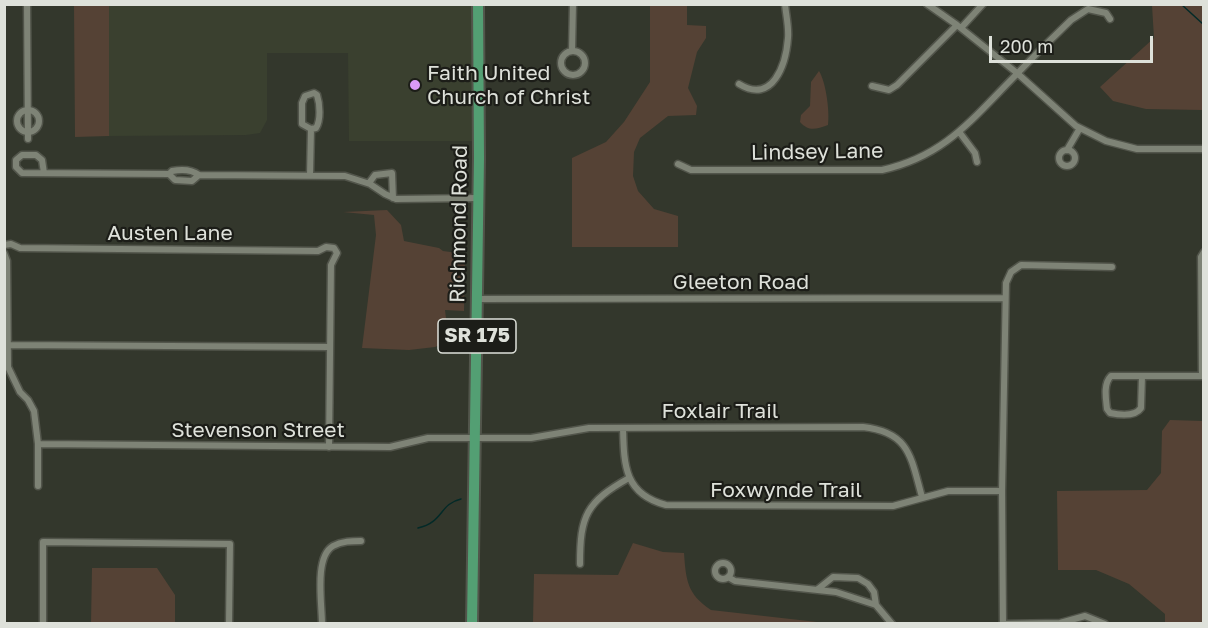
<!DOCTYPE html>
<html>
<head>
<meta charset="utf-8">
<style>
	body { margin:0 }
	#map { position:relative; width:1208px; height:628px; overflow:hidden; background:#33372c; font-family:"Golos Text",sans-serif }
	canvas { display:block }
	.frame { position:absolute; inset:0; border:6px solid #dee1da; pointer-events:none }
	.scale { position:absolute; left:989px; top:36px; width:164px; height:27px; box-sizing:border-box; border:3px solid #dee1da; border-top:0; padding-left:8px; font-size:18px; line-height:21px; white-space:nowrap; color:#dee1da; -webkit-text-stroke:4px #1c1d18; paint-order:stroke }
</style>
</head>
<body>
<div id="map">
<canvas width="1208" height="628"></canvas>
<div class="frame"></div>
<div class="scale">200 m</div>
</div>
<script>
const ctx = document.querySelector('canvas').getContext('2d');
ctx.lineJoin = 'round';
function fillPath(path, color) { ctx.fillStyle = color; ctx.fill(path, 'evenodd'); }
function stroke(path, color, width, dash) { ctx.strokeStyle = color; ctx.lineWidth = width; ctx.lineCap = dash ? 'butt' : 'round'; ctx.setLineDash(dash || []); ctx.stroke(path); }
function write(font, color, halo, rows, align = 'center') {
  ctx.font = font + ' "Golos Text",sans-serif'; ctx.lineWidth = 4.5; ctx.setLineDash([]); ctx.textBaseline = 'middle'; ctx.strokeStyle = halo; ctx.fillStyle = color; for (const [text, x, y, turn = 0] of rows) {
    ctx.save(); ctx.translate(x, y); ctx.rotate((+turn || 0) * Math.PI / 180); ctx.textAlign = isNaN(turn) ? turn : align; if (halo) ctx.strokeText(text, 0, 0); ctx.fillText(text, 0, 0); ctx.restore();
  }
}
fillPath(new Path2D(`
	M109 5H478L479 141H349L348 53H267V120L260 133 246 135 109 136Z`), '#3a402f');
fillPath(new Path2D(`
	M74 5H109V136L75 137Z
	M650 5H687V25L706 26V38L697 52 688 88 697 106 696 115 668 116 640 138 634 152 633 176 638 191 654 209 678 216V247H572V158L606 142 624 122 650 82Z
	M1152 5H1203V110L1146 109 1113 101 1100 87 1154 38Z
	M819 71C826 82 830 112 828 125 816 129 809 132 800 122L801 115 810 106 811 82Z
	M387 210 401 225 404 241 439 248 443 251 465 254 464 311 445 310 447 327 458 337 435 347 409 350 362 348 376 235 374 215 343 212Z
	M1170 420 1203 421V623H1165V614L1129 584 1096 570H1058L1057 491 1147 490 1161 473 1162 431Z
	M633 543 663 552 684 553C686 580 687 594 711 610L826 623H533L534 574 618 575Z
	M92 568H157L175 595V623H91Z`), '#554235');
stroke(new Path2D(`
	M1181 4 1204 25
	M418 528C444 522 439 504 461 499`), '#032a28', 1.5);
const street = new Path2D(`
	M27 4 28 139
	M927 4 957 25 1017 73 1076 126 1106 141 1137 149H1204
	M961 28 983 4
	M561 63a12 12 0 1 1 24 0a12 12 0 1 1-24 0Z
	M572 51 573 4
	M739 84C773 105 786 64 788 38 789 27 786 15 785 4
	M872 86 889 90 897 85 957 25
	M17 121a11 11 0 1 1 22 0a11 11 0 1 1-22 0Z
	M960 133 975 153 977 162
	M1059 158a8 8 0 1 1 16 0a8 8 0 1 1-16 0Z
	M1067 150 1080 128
	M678 164 691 170H882C941 157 968 124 1009 82 1029 61 1050 40 1071 20L1088 9 1106 13 1110 19
	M44 173 42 160 36 155H22L16 160V167L22 173 169 174
	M199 175 192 181 175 180 169 174 172 171C182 169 191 169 199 175L345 176 370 184 385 194 396 199 478 198
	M310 175 311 129 316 128C321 120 320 104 317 95L314 93 305 96 302 103V124L311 129
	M369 183 375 175 392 173 393 198
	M4 245 11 244 20 248 318 251 326 247 334 248 337 253 331 265 329 447
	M4 253 7 261 8 367 20 392 28 400 34 411 38 444V486
	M477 299 1004 298
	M8 345 330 347
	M1142 376 1141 408C1135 417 1120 415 1110 413L1107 409C1106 399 1103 384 1111 376H1204
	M1202 376 1201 257 1204 252
	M623 428C624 465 624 494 666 505L893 506 948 491H1002
	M38 444 390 447 428 438H531L589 428 863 427C910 432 911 458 922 497
	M715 571a8 8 0 1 1 16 0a8 8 0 1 1-16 0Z
	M580 564C580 516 586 502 629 478
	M728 577 735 581 836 592 876 605 874 592 868 584 858 578 833 577 818 589
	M876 605 892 624
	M43 624V542L230 544 229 624
	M322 624C322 604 314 557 333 546 342 541 352 541 361 541
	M1002 624 1060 623 1085 616 1105 624
	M1003 624 1002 491 1006 283 1011 272 1021 265 1112 267`);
const primary = new Path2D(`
	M472 624 479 158 478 4`);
stroke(street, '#52554b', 9);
stroke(primary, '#52554b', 14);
stroke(street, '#7e8376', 6);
stroke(primary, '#539f73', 10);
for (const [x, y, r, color] of [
	[415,85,6,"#da9af6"]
]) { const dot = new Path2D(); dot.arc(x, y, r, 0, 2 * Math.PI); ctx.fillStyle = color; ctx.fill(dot); stroke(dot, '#1c1d18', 2); }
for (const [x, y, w] of [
	[477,336,78]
]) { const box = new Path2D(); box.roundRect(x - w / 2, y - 17, w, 34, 4.5); ctx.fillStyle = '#1c1d18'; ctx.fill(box); stroke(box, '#dee1da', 1.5); }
write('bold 20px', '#dee1da', null, [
	["SR 175",477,336]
]);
write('21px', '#dee1da', '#1c1d18', [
	["Faith United",427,73],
	["Church of Christ",427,97]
], 'left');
write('21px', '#dee1da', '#1c1d18', [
	["Lindsey Lane",817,152,-1],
	["Richmond Road",459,224,-89],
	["Austen Lane",170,233],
	["Gleeton Road",741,282],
	["Foxlair Trail",720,411],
	["Stevenson Street",258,430],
	["Foxwynde Trail",786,490]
]);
</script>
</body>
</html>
